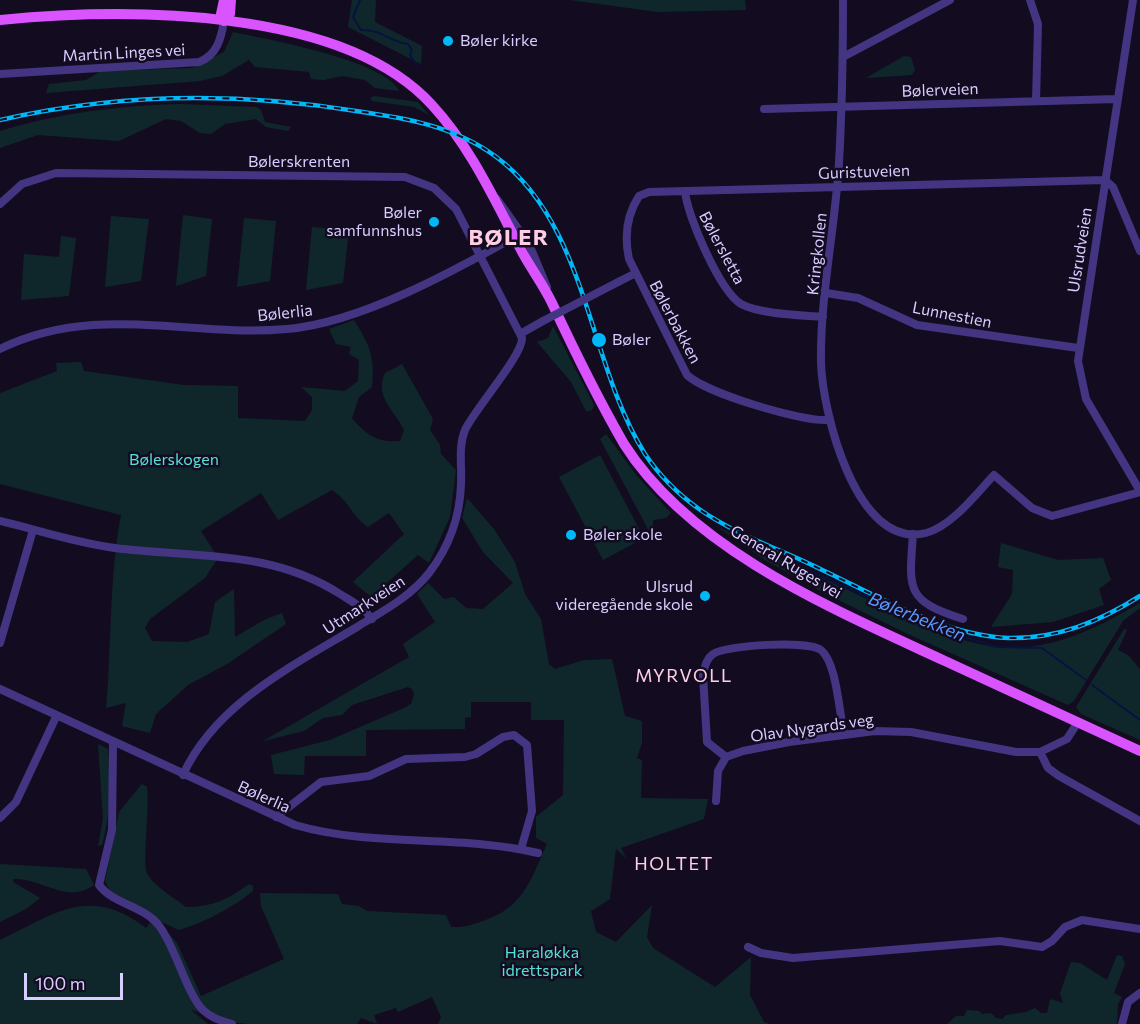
<!DOCTYPE html>
<html>
<head>
<meta charset="utf-8">
<style>
	body { margin:0 }
	#map { position:relative; width:1140px; height:1024px; overflow:hidden; background:#130c21; font-family:Commissioner,sans-serif }
	canvas { display:block }
	.scale { position:absolute; left:24px; top:973px; width:99px; height:27px; box-sizing:border-box; border:3px solid #d9ccff; border-top:0; padding-left:8px; font-size:18px; line-height:21px; white-space:nowrap; color:#d9ccff; -webkit-text-stroke:4px #130c21; paint-order:stroke }
</style>
</head>
<body>
<div id="map">
<canvas width="1140" height="1024"></canvas>
<div class="scale">100 m</div>
</div>
<script>
const ctx = document.querySelector('canvas').getContext('2d');
ctx.lineJoin = 'round';
function fillPath(path, color) { ctx.fillStyle = color; ctx.fill(path, 'evenodd'); }
function stroke(path, color, width, dash) { ctx.strokeStyle = color; ctx.lineWidth = width; ctx.lineCap = dash ? 'butt' : 'round'; ctx.setLineDash(dash || []); ctx.stroke(path); }
function write(font, color, halo, rows, align = 'center') {
  ctx.font = font + ' Commissioner,sans-serif'; ctx.lineWidth = 5; ctx.setLineDash([]); ctx.textBaseline = 'middle'; ctx.strokeStyle = halo; ctx.fillStyle = color; for (const [text, x, y, turn = 0] of rows) {
    ctx.save(); ctx.translate(x, y); ctx.rotate((+turn || 0) * Math.PI / 180); ctx.textAlign = isNaN(turn) ? turn : align; if (halo) ctx.strokeText(text, 0, 0); ctx.fillText(text, 0, 0); ctx.restore();
  }
}
fillPath(new Path2D(`
	M352 0H376L375 22 422 46 421 64 348 27Z
	M570 0H745L746 10 658 12Z
	M233 32C265 39 385 60 399 91L375 88 365 80 342 76 324 80 311 79 309 72 255 67 249 60 222 76 200 81 46 93 49 84 86 80 101 71 192 68 224 52Z
	M904 56 911 57 915 70 912 75 866 78Z
	M374 96 418 102 429 115 414 107 372 101 370 98Z
	M179 104 256 107 261 110 265 122 291 127 288 131 266 127 256 119 225 124 211 134 200 133 181 121 166 119 119 141 38 135 0 148V131C59 113 117 106 179 104Z
	M183 215 212 219 206 276 176 286Z
	M111 216 149 219 141 281 105 287Z
	M244 218 276 221 270 281 237 287Z
	M312 227 349 230 343 283 306 290Z
	M61 236 76 238 69 296 21 300 24 254 59 257Z
	M354 320C370 346 375 356 372 387L359 397 352 418C366 435 377 443 400 441L404 430C394 409 374 397 385 373L402 364 433 419 430 430 440 445 441 454 456 470 450 517 429 563 418 555 371 597 353 582 404 534 389 513 368 527C351 515 350 502 332 490L278 520 261 493 201 531 218 558 205 578 150 619 145 628 152 641 187 642 209 634 215 602 234 589 235 637 264 620 282 613 286 624 227 664 188 685 156 714 150 733 122 726 126 703 106 708C112 644 109 578 121 515L0 484V393L57 371 56 363 81 362 84 371 184 385 238 386V418L305 421 312 410V397L301 387 345 391 358 381 359 360 349 354 351 347 336 344 329 329Z
	M553 326 592 401 594 406 591 411H586L571 382 537 342 548 338Z
	M606 434 637 476 671 513 666 518 653 520V528L649 531 600 439Z
	M600 455 644 538 603 560 559 477Z
	M467 498 494 529 515 562 525 594 541 619 549 664 555 669 584 660 612 659 625 716 642 721V743L637 758 642 760 641 798 708 799 704 819 621 848 626 858 616 849 610 899 591 911 596 932 616 942 652 905 647 937 653 948 715 987 751 957 750 995 764 1022 770 1024H438L441 1017 432 997 398 1012 396 1008 374 1015 377 1024 361 1018 357 1024H248L219 1021 190 1009 208 1024H0V940C54 915 88 884 146 928L154 918 112 894 105 881 119 812 142 784 147 787C150 807 142 862 147 873 153 886 175 898 186 907 212 907 229 899 249 884L253 886V891C232 908 205 922 179 930L157 920 177 943 201 996 284 959 261 906 260 893 338 894 342 904 359 906 367 911 446 915 451 927C465 928 475 924 488 919 525 905 531 878 547 844L536 838V817L563 795 564 720H531V702H471V717L465 718V729L366 730V756H305L304 775 274 774 271 755 330 740 404 708 411 704 414 695 412 689 408 687 352 705 342 715 323 718 304 731 263 741 409 657 403 644 435 622 417 594 428 583 444 599 454 597 466 608 483 609 513 583 483 552 462 518Z
	M716 526C764 551 813 574 863 597 906 617 966 649 1013 648 1060 647 1101 626 1140 603V608L1123 621 1074 701 1068 705 908 634 822 592 765 560Z
	M1001 543 1058 560 1103 558 1111 580 1099 589 1104 605 1053 622 991 627 1012 594 1013 570 998 567Z
	M1124 629 1127 630 1118 650 1128 655 1140 669V740L1081 714 1076 707Z
	M98 744 108 749C110 781 111 815 102 845L98 846 103 819Z
	M0 864 86 869 94 885C67 905 41 877 13 879V882L40 898 26 909 0 922Z
	M1117 955 1122 956 1125 964 1114 993 1122 997 1118 1004 1117 1024H947L956 1016H964L967 1010 979 1011 982 1014 991 1013 996 1018 1002 1019 1006 1015 1026 1012 1035 1008 1041 1013H1047L1050 999 1063 1003 1060 993 1071 962 1080 963 1107 980Z`), '#0f272b');
stroke(new Path2D(`
	M360 0 353 17 361 30C381 29 390 42 408 44L412 50 410 55 417 66
	M782 558 938 629 997 647 1042 648 1086 680
	M1092 685 1140 720`), '#07133f', 2);
stroke(new Path2D(`
	M843 0C843 54 842 109 839 163 835 229 820 296 821 362 822 410 856 551 926 533 952 526 976 494 994 475L1032 508 1052 516 1140 492
	M1030 0 1038 24 1036 101
	M1133 0 1078 361 1086 399 1140 491
	M843 57 950 0
	M0 74 199 62C217 55 221 39 224 21
	M764 109 1117 99
	M685 191C687 216 720 291 741 304 759 314 801 315 823 317
	M497 199 529 244 547 287
	M0 204 22 184 56 173 405 177 434 188 456 209 522 338C523 355 474 410 465 430 458 447 462 466 461 484 460 516 449 547 429 573 410 597 383 611 357 627 294 665 215 704 183 775
	M620 281 634 274
	M826 293 858 298 917 325 1078 348
	M520 334 543 321
	M0 349C97 302 188 338 287 329 361 323 457 269 522 233
	M828 420C802 422 706 393 687 375L629 259C624 236 626 216 639 196L649 192 1105 180 1113 187 1140 251
	M0 521C38 530 76 543 115 548 193 558 270 549 340 594 351 601 363 607 372 619
	M913 534C909 589 905 601 963 619
	M0 643 33 530
	M0 689 295 825C375 848 458 834 538 853
	M113 743 112 830 99 885C114 905 144 905 160 927 176 949 187 994 203 1010 211 1018 222 1021 232 1024
	M1040 752 1048 768 1059 776 1140 821
	M726 757 707 742 703 675C705 667 706 659 713 654 726 645 809 640 821 650 837 663 839 713 844 733
	M716 801 718 771 726 757 743 751 789 742 875 731 911 732 1016 752H1040L1067 739 1078 722
	M276 817 321 782 369 776 406 759 465 757 476 754 503 737 514 735 527 745 532 811 521 849
	M0 818 16 802 56 717
	M748 947 761 953 793 958 1000 941 1042 947 1052 941 1065 927 1082 920 1140 929
	M1122 1024 1128 1002 1140 993`), '#443582', 8);
stroke(new Path2D(`
	M224 0 221 14 224 21
	M0 20C125 8 342 6 432 105 470 146 494 199 520 248 529 266 543 284 552 303 574 350 598 399 624 444 691 550 835 610 945 661 1010 691 1075 721 1140 751
	M224 21 230 14 231 0`), '#d953ff', 10);
const rail = new Path2D(`
	M0 120C118 93 238 92 356 111 405 118 454 126 495 156 588 224 587 362 645 454 659 475 678 494 699 509 733 533 774 547 812 565 872 593 941 635 1008 638 1057 639 1099 622 1140 596`);
stroke(rail, '#00b8f7', 4.5);
stroke(rail, '#130c21', 2, [7]);
stroke(new Path2D(`
	M543 321 620 281`), '#443582', 8);
for (const [x, y, r, color] of [
	[448,41,6,"#00b8f7"],
	[434,222,6,"#00b8f7"],
	[599,340,8,"#00b8f7"],
	[571,535,6,"#00b8f7"],
	[705,596,6,"#00b8f7"]
]) { const dot = new Path2D(); dot.arc(x, y, r, 0, 2 * Math.PI); ctx.fillStyle = color; ctx.fill(dot); stroke(dot, '#130c21', 2); }
write('16px', '#d9ccff', '#130c21', [
	["Bøler kirke",460,41],
	["Bøler",422,213,"right"],
	["samfunnshus",422,231,"right"],
	["Bøler",612,340],
	["Bøler skole",583,535],
	["Ulsrud",693,587,"right"],
	["videregående skole",693,605,"right"]
], 'left');
write('16px', '#d9ccff', '#130c21', [
	["Martin Linges vei",124,53,-3],
	["Bølerveien",940,90,-2],
	["Bølerskrenten",299,162],
	["Guristuveien",864,172,-2],
	["Bølersletta",722,248,62],
	["Ulsrudveien",1080,250,-81],
	["Kringkollen",817,254,-84],
	["Bølerlia",285,313,-6],
	["Lunnestien",952,315,11],
	["Bølerbakken",675,322,62],
	["General Ruges vei",786,562,31],
	["Utmarkveien",364,605,-33],
	["Olav Nygards veg",812,728,-8],
	["Bølerlia",264,797,24]
]);
write('16px', '#53e3d6', '#130c21', [
	["Bølerskogen",174,460],
	["Haraløkka",542,953],
	["idrettspark",542,971]
]);
write('italic 18px', '#5a99ff', '#130c21', [
	["Bølerbekken",917,617,22]
]);
ctx.letterSpacing = '1.5px';
write('18px', '#ffcee5', '#130c21', [
	["MYRVOLL",684,676],
	["HOLTET",674,864]
]);
ctx.letterSpacing = '0px';
ctx.letterSpacing = '1.5px';
write('bold 22px', '#ffcee5', '#130c21', [
	["BØLER",509,238]
]);
ctx.letterSpacing = '0px';
</script>
</body>
</html>
